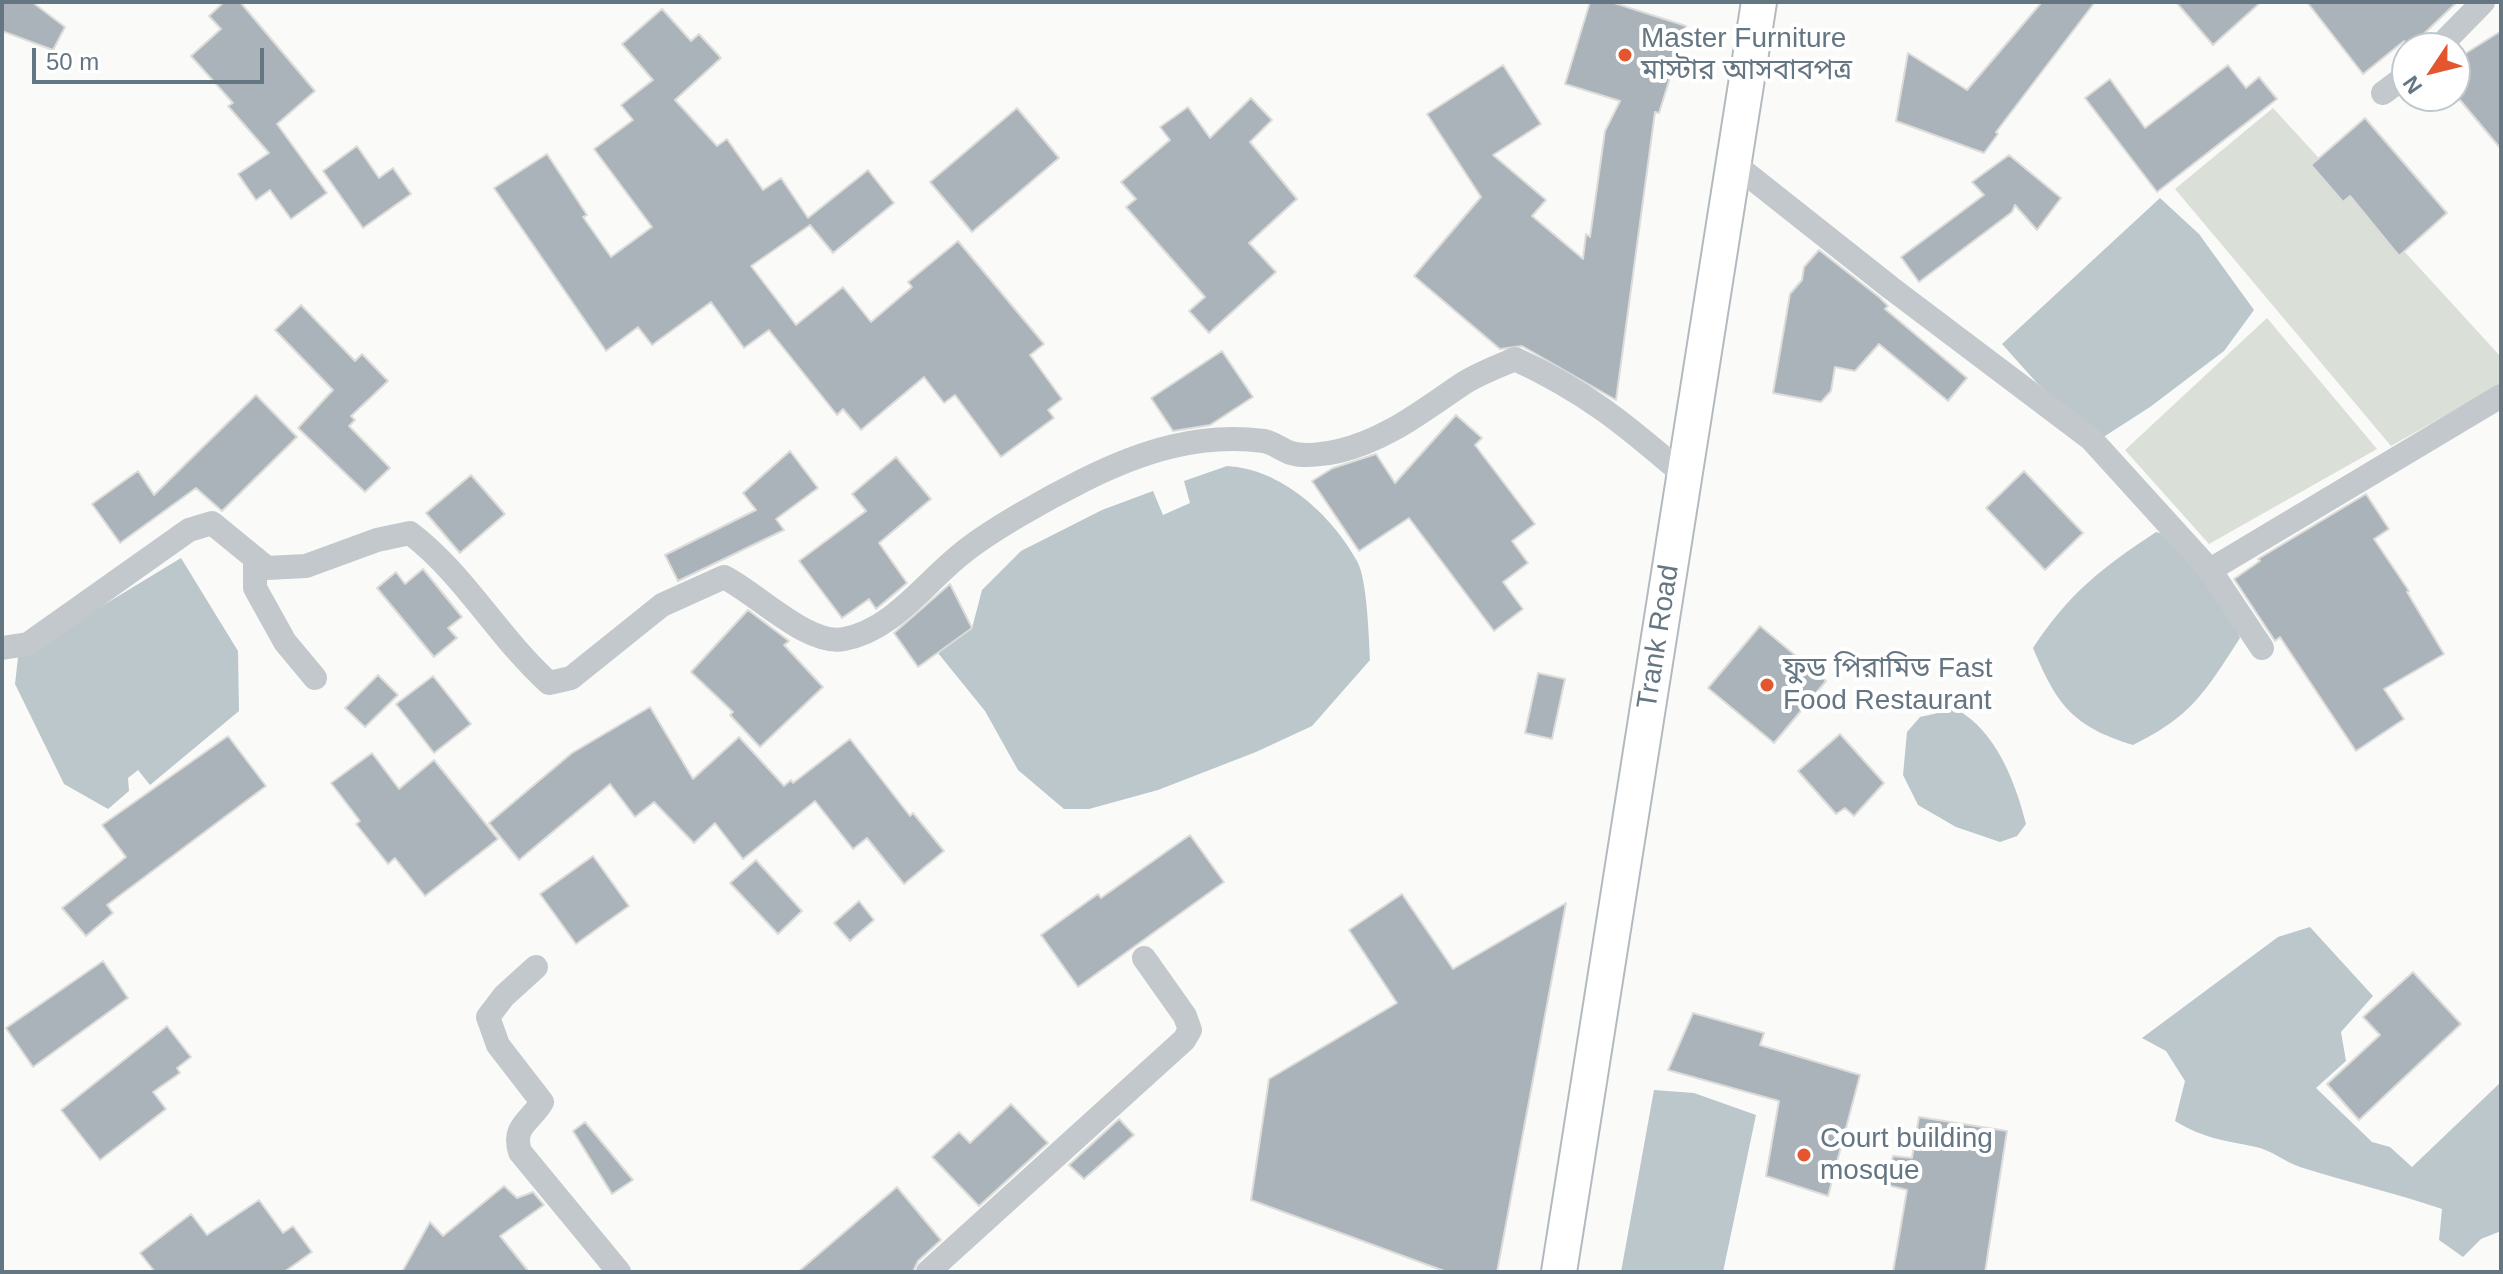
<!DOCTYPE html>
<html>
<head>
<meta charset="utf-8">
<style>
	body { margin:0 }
	#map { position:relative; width:2503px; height:1274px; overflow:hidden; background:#fafaf8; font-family:Helvetica,sans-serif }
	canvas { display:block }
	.frame { position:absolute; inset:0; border:4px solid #657683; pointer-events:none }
	.north { position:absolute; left:2391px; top:32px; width:80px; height:80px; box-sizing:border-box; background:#fff; border:2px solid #c1c8cd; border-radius:50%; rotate:235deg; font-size:22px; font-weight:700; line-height:32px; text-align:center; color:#657683 }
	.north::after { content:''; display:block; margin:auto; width:28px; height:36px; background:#e4572e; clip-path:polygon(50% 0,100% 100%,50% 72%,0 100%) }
	.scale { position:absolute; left:32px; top:48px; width:232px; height:36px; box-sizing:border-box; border:4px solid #657683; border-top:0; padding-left:10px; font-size:24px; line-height:28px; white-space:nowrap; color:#657683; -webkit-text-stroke:6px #fff; paint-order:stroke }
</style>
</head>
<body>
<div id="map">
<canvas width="2503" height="1274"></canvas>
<div class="frame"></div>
<div class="north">N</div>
<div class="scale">50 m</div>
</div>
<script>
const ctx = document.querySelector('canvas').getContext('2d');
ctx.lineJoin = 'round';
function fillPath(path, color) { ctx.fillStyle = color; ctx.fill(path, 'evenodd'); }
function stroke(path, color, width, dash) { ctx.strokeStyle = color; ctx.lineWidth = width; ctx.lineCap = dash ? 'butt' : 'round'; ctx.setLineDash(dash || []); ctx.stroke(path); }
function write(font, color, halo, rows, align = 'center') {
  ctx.font = font + ' Helvetica,"Noto Sans Bengali",sans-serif'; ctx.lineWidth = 8; ctx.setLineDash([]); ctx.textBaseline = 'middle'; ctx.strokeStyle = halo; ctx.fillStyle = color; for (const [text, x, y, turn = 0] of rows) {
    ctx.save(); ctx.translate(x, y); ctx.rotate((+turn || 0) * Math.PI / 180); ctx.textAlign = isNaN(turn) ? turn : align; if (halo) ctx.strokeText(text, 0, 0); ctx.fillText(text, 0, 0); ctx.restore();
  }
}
fillPath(new Path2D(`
	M2273 108 2501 357V384L2391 446 2175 189Z
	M2267 318 2377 449 2209 544 2125 450Z`), '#dadfd7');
fillPath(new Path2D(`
	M2160 198 2199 234 2254 310 2224 351 2150 407 2102 438 2037 383 2002 344Z
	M1227 466C1281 469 1331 514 1357 561 1367 578 1369 638 1370 660L1312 726 1256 752 1158 790 1089 809H1064L1018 770 985 711 938 653 972 628 982 590 1021 551 1102 510 1153 491 1163 515 1190 503 1184 481Z
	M2156 532 2175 537 2229 608 2240 638C2205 692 2192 716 2133 745 2072 726 2057 705 2033 648 2069 593 2102 568 2156 532Z
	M181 558 238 651 239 711 150 785 138 770 128 778 129 791 108 809 64 784 15 684 18 657Z
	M1956 709C1996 731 2015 781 2026 824L2017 836 2000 842 1956 827 1918 805 1903 775 1907 732 1920 717Z
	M2310 927 2373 996 2341 1032 2346 1061 2316 1088 2372 1142 2390 1147 2412 1167 2501 1082V1231L2481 1239 2463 1257 2439 1240 2442 1209C2395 1193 2348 1182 2300 1167 2285 1162 2271 1150 2256 1147 2223 1140 2205 1139 2175 1121L2185 1081 2166 1051 2142 1038 2278 937Z
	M1654 1090 1694 1093 1756 1115 1723 1272H1621Z`), '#bbc7cb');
const building = new Path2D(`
	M2 2H32L65 27 53 50 2 31Z
	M224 2H240L315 91 277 124 327 193 291 219 270 190 256 200 238 174 269 153 228 106 233 103 191 56 221 29 209 16Z
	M1590 2H1611L1686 26 1659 113 1655 112 1616 400 1522 346 1500 349 1414 276 1481 197 1427 114 1503 65 1541 124 1493 155 1546 200 1532 216 1583 259 1586 234 1590 237 1605 131 1620 101 1565 84Z
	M2042 2H2095L1996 132 1998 134 1984 153 1896 121 1908 53 1967 90Z
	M2176 2H2261L2213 45Z
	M2307 2H2457L2410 47 2404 41 2363 74Z
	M662 9 691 41 699 34 721 58 675 100 717 146 727 139 763 190 781 178 808 218 868 170 894 203 833 253 810 225 751 266 796 325 843 287 871 322 912 287 908 282 958 241 1044 344 1030 355 1062 399 1048 410 1054 418 1001 457 955 395 944 403 924 377 861 430 843 409 837 415 769 330 744 348 711 302 652 345 638 327 606 351 494 188 547 154 587 215 583 217 611 257 652 227 594 149 633 120 621 105 653 80 622 44Z
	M2501 31V149L2455 94V60Z
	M2228 65 2246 88 2259 77 2277 99 2157 192 2085 98 2110 79 2145 128Z
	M1251 98 1272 120 1250 142 1297 199 1249 243 1276 272 1209 333 1189 311 1205 297 1126 207 1136 199 1121 182 1170 140 1160 127 1188 107 1210 138Z
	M1017 108 1059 158 972 232 930 182Z
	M2365 118 2447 213 2399 256 2350 196 2343 202 2311 165Z
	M357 146 379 178 393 168 411 194 363 228 323 171Z
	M2009 155 2061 198 2037 230 2015 205 2012 212 1919 282 1901 257 1984 195 1972 182Z
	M1819 250 1879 297 1888 306 1885 309 1967 378 1948 401 1879 344 1855 371 1835 367 1831 391 1821 402 1773 393 1790 294 1802 280 1804 267Z
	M301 305 355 361 362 354 388 381 351 416 355 420 349 426 390 468 365 492 298 428 333 390 275 330Z
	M1222 351 1253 397 1210 425 1173 431 1151 398Z
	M256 395 297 437 222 511 196 488 120 543 92 504 138 471 154 495Z
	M1456 415 1482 438 1475 445 1535 524 1512 541 1528 563 1503 582 1523 609 1494 631 1409 518 1359 551 1312 481 1333 468 1376 454 1395 483Z
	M790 451 818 488 776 519 784 530 678 581 665 555 756 510 743 493Z
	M896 457 931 499 879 543 907 583 876 609 869 599 842 618 799 561 866 511 852 494Z
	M2024 471 2083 533 2045 570 1986 508Z
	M471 475 505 514 460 553 426 513Z
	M2366 494 2389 529 2374 539 2409 591 2407 592 2444 654 2384 689 2404 719 2356 751 2280 637 2275 641 2234 579 2260 561 2258 559Z
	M423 569 462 617 448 628 457 638 434 657 377 588 396 572 405 584Z
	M950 584 972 628 918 667 894 633Z
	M748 610 789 641 784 645 823 687 760 747 730 715 733 712 691 672Z
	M1760 626 1826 681 1774 743 1708 688Z
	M1538 673 1565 679 1552 739 1525 733Z
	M378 675 398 695 365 727 345 708Z
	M433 676 471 724 434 753 396 704Z
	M650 707 693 779 739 737 784 786 791 780 793 783 850 739 910 816 913 813 944 851 904 884 867 838 853 849 815 801 743 859 715 823 694 843 654 802 635 817 610 784 519 860 489 823 572 753Z
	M1840 734 1884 783 1854 816 1845 808 1836 814 1798 771Z
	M228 736 266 786 107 905 113 913 86 936 62 908 126 857 102 825Z
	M372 753 399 789 434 760 498 839 425 896 395 858 388 864 356 824 360 821 331 783Z
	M1190 835 1224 882 1078 987 1041 935 1098 894 1101 898Z
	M593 856 629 906 576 944 540 894Z
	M756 860 802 911 778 934 730 883Z
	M1402 894 1453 969 1566 903 1497 1272H1447L1251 1200 1269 1079 1397 1003 1349 930Z
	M859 901 874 920 850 941 834 923Z
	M103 961 128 998 33 1067 6 1028Z
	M2413 972 2461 1024 2359 1120 2327 1084 2380 1035 2363 1017Z
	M1693 1013 1764 1033 1760 1045 1860 1075 1828 1196 1766 1176 1779 1101 1668 1070Z
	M167 1026 191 1057 177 1068 180 1073 153 1092 166 1109 100 1160 61 1110Z
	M1011 1104 1048 1143 979 1206 932 1157 959 1132 970 1143Z
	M1919 1117 2007 1131 1985 1272H1893L1907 1190 1887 1185 1893 1156 1912 1158Z
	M1119 1119 1134 1135 1084 1179 1069 1165Z
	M585 1122 633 1180 612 1194 573 1131Z
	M504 1186 517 1198 533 1192 544 1205 500 1236 529 1272H402L430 1222 443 1236Z
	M897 1187 941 1240 918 1261 913 1272H798Z
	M259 1200 283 1233 293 1226 312 1252 284 1272H155L140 1253 191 1214 207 1235Z`);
fillPath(building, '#aab3b9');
stroke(building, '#dcdcda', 2);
const secondary = new Path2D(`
	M1559 1272 1759 2`);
stroke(secondary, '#b3babf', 38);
stroke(new Path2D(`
	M2438 48 2483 2
	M2383 93 2407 75
	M1733 163 1891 288 2091 439 2210 570 2262 648
	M255 558V588L285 642 315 678
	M2210 570 2501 396
	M2 648 28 644 189 530 212 523 267 568 306 566 377 540 410 533C464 574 498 637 549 683L571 678 662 605 724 577C759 595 808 646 844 639 892 630 923 585 960 555 990 530 1048 498 1084 480 1142 451 1199 433 1264 441 1274 443 1282 450 1291 453 1303 457 1327 454 1339 451 1386 440 1422 411 1461 385 1477 374 1497 367 1515 359 1585 391 1626 425 1684 475
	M536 967 504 996 488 1017 498 1045 542 1102C530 1122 512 1126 520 1152L619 1272
	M928 1272 1184 1040 1190 1030 1185 1016 1144 958`), '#c3c8cc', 24);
stroke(secondary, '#fff', 34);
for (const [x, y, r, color] of [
	[1625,55,8,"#e4572e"],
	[1767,685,8,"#e4572e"],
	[1804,1155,8,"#e4572e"]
]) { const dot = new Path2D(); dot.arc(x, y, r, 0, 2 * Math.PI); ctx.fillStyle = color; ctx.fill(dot); stroke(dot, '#fff', 3); }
write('28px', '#657683', '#fff', [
	["Master Furniture",1641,39],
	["মাস্টার আসবাবপত্র",1641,71],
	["ফুড পিরামিড Fast",1783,669],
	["Food Restaurant",1783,701],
	["Court building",1820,1139],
	["mosque",1820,1171]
], 'left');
write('28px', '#657683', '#fff', [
	["Trank Road",1659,637,-81]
]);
</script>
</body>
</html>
